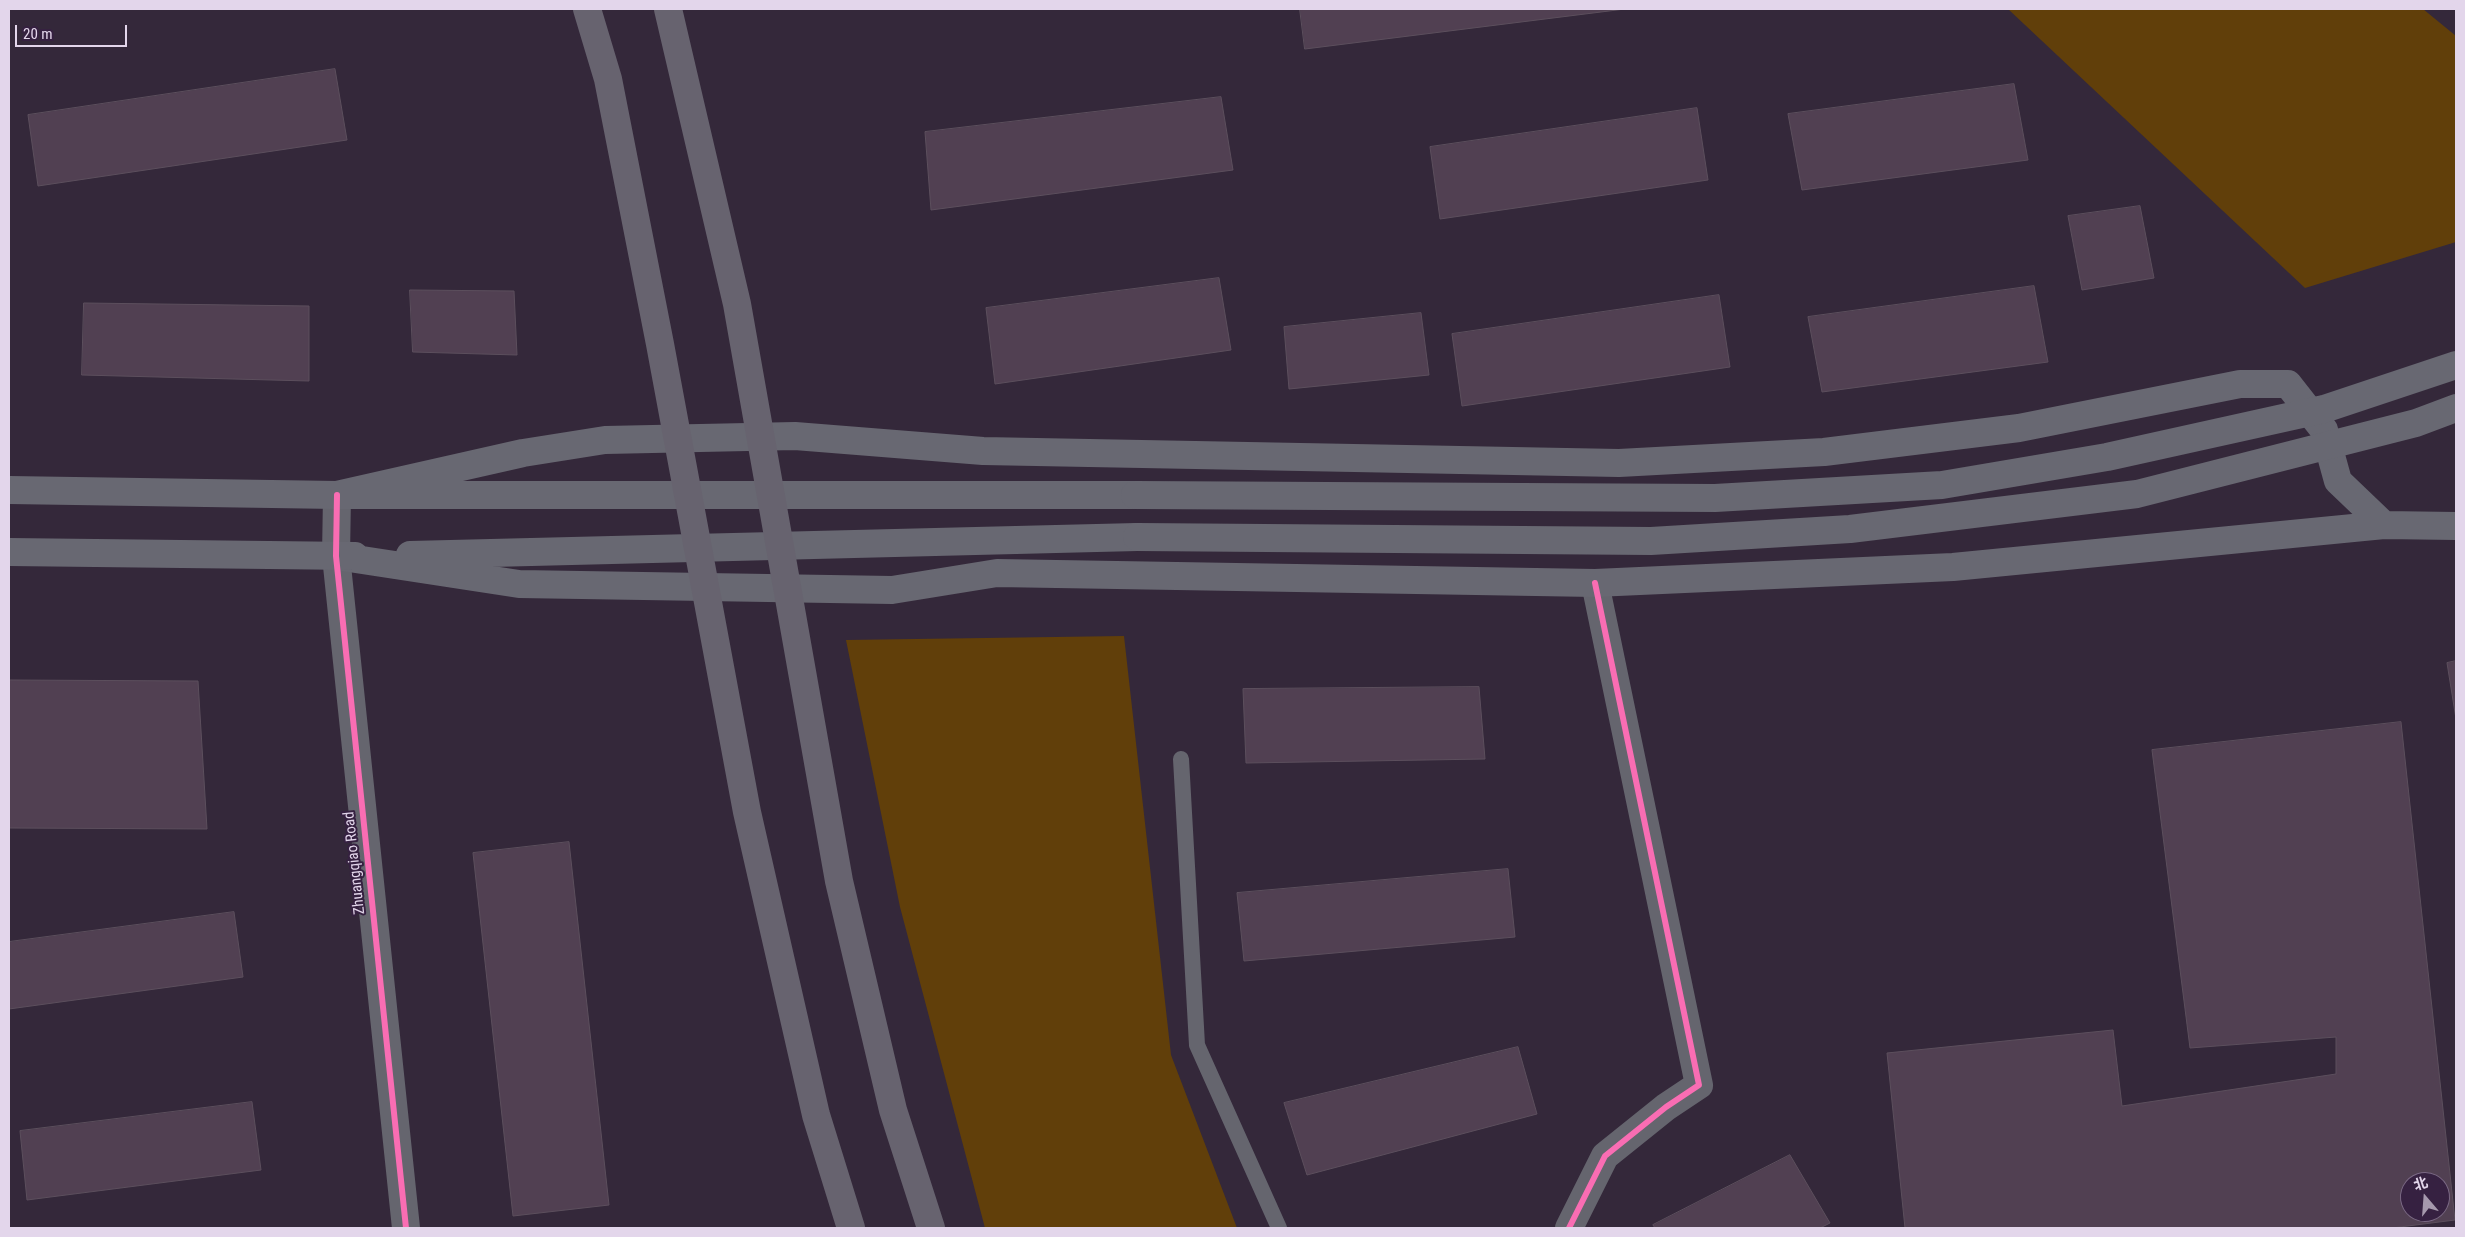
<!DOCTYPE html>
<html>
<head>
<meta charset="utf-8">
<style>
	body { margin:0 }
	#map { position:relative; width:2465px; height:1237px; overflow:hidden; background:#34283a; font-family:"Roboto Condensed","Noto Sans SC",sans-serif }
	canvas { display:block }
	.frame { position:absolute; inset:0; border:10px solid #e3d6eb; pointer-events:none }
	.north { position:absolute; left:2400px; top:1172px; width:50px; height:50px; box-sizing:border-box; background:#362141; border:1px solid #7b6985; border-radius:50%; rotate:342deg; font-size:14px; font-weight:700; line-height:20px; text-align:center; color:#e3d6eb }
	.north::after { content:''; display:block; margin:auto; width:18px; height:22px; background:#a699ad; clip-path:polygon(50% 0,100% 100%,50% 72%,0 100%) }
	.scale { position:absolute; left:15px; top:25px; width:112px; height:22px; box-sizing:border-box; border:2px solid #e3d6eb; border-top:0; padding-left:6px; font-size:15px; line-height:18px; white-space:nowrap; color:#e3d6eb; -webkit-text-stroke:4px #362141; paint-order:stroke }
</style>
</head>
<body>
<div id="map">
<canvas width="2465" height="1237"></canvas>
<div class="frame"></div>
<div class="north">北</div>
<div class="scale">20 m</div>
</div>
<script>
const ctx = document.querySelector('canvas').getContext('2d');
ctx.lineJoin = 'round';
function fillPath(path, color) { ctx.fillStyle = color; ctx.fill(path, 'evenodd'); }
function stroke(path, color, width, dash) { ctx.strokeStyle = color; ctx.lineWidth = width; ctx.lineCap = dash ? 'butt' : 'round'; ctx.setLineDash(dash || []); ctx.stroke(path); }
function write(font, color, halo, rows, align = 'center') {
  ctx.font = font + ' "Roboto Condensed",sans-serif'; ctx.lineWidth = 4; ctx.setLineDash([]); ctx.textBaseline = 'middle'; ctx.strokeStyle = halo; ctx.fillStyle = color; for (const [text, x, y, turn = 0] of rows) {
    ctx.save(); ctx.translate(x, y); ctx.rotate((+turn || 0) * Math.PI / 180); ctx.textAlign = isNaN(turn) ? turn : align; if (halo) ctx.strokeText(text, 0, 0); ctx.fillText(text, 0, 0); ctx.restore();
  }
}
fillPath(new Path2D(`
	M2008 9H2423L2456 36V242L2305 288Z
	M1124 636 1171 1055 1237 1228H985L900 907 846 640Z`), '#613f0a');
const building = new Path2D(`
	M1300 9H1625L1305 49Z
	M335 69 347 140 38 186 28 115Z
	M2014 84 2028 160 1802 190 1788 114Z
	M1221 97 1233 170 931 210 925 132Z
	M1697 108 1708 180 1440 219 1430 147Z
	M2140 206 2154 278 2082 290 2068 216Z
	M1219 278 1231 350 995 384 986 308Z
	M2034 286 2048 362 1822 392 1808 317Z
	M410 290 514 291 517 355 413 352Z
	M1719 295 1730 367 1462 406 1452 334Z
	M84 303 309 306V381L82 375Z
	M1421 313 1429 375 1289 389 1284 327Z
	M2456 661V719L2447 663Z
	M9 680 198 681 207 829 9 828Z
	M1479 687 1485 759 1246 763 1243 689Z
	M2401 722 2455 1220 2392 1228H1905L1887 1053 2113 1030 2122 1106 2336 1074V1037L2190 1048 2152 750ZM2410 1182H2440V1212H2410Z
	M569 842 609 1205 513 1216 473 853Z
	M1508 869 1515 937 1244 961 1237 893Z
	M234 912 243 977 9 1009V942Z
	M1518 1047 1537 1114 1307 1175 1284 1103Z
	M252 1102 261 1170 27 1200 20 1131Z
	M1790 1155 1830 1223 1820 1228H1655L1653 1225Z`);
fillPath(building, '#514052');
stroke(building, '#5c4f5d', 1);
stroke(new Path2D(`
	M1181 759 1197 1045 1279 1228`), '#65656e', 16);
stroke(new Path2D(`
	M1569 1228 1605 1156 1666 1107 1699 1085 1595 583`), '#65656e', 28);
stroke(new Path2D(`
	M337 495 336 556 406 1228`), '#65656e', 28);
stroke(new Path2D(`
	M9 490 337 495H1135
	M337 495 523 453 605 440 795 436 983 451 1619 463 1824 452 2019 428 2240 384H2288L2324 430 2338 481 2384 525
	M9 552 355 556
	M410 555 1137 537
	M336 556 519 584 892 590 997 573 1595 583 1953 567 2384 525 2456 526`), '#686872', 28);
stroke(new Path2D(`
	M1135 495 1715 498 1942 485 2107 457 2324 409 2456 365
	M1137 537 1651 541 1850 529 2137 494 2416 423 2456 408`), '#686872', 28);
stroke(new Path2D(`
	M587 9 608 79 660 344 747 812 816 1115 851 1228
	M668 9 737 304 839 881 893 1110 931 1228`), '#67636f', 28);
stroke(new Path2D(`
	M337 495 336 556 406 1228
	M1569 1228 1605 1156 1666 1107 1699 1085 1595 583`), '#f96db3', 6);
write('15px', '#e3d6eb', '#362141', [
	["Zhuangqiao Road",355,863,-96]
]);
</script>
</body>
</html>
